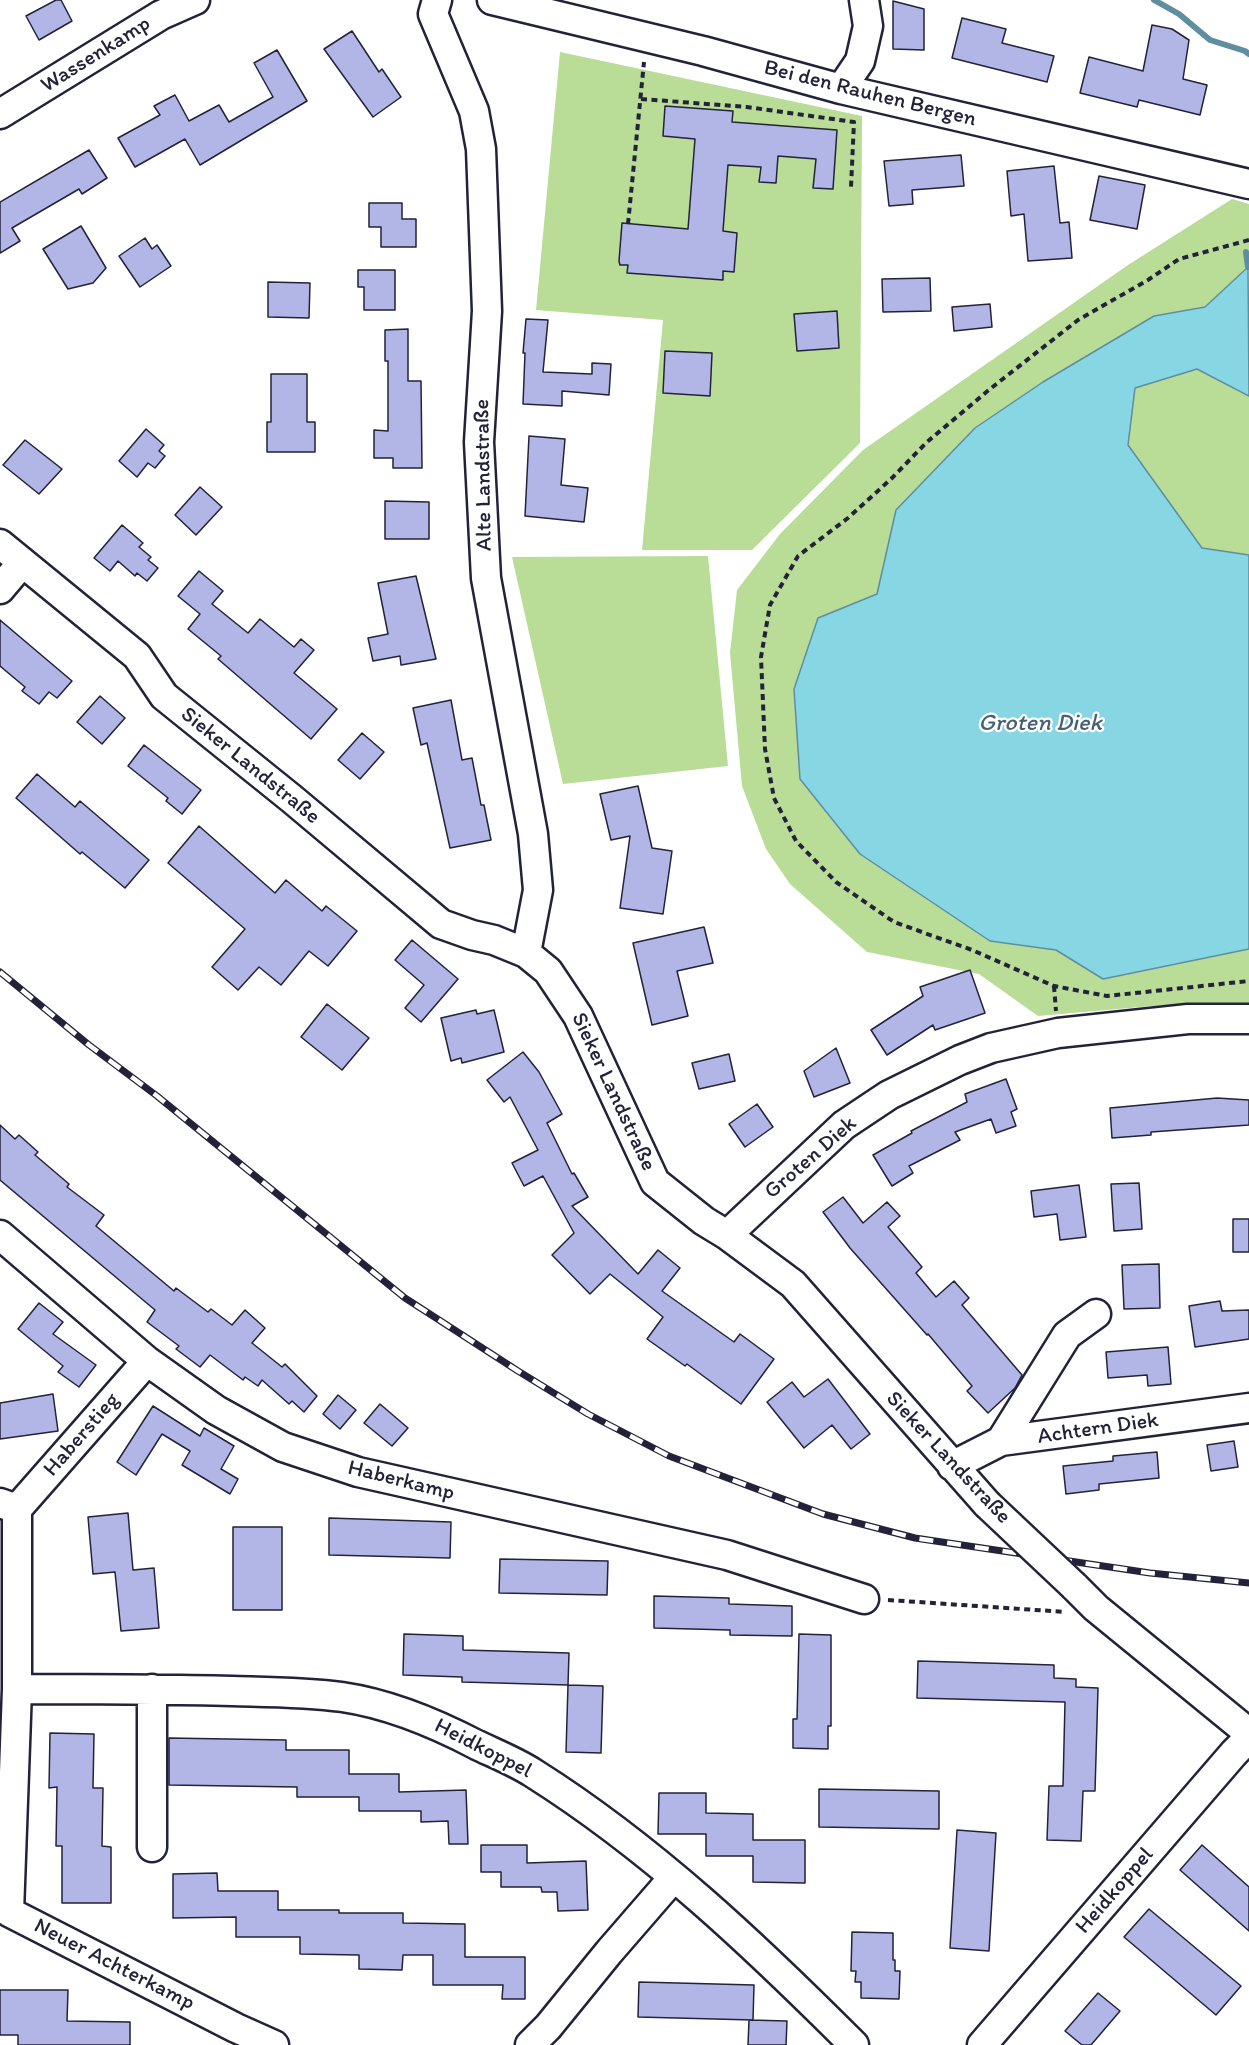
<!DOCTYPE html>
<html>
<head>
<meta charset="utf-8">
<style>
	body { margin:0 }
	canvas { display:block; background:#fff }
</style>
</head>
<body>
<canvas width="1249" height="2045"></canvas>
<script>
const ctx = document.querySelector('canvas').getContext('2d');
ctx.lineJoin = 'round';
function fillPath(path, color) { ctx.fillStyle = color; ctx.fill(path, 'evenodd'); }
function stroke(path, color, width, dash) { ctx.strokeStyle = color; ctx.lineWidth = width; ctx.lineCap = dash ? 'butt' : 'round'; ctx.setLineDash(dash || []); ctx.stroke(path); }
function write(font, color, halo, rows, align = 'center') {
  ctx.font = font + ' Itim,sans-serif'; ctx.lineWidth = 4.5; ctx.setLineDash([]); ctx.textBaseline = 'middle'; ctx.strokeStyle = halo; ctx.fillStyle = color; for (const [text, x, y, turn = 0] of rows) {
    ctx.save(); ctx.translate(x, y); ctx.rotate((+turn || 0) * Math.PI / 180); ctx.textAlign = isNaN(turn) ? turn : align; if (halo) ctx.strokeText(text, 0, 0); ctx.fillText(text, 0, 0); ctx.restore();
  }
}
fillPath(new Path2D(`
	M560 52 862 116 860 443 752 550H642L663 320 536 310Z
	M1232 199 1249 204V268L1247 267 1205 307 1154 316 975 428 896 510 877 594 818 618 990 941 1056 950 1103 979 1249 949V1003L1152 1006 1038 1016 979 974 867 952 790 884 766 849 742 786 730 653 737 590 780 534 863 450 1128 265Z
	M1197 369 1249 396V555L1202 548 1128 445 1134 388Z
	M708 556 728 766 563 784 512 557Z`), '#b9dc97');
const water = new Path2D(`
	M1248 267 1249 396 1197 369 1135 388 1128 445 1202 548 1249 555V949L1103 979 1056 950 990 941 860 854 800 779 794 689 818 618 877 594 896 510 975 428 1043 382 1154 316 1205 307Z`);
fillPath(water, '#87d6e3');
stroke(water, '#5f8ea0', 1.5);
stroke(new Path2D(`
	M1154 0 1179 14 1210 40 1245 51 1249 54
	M1246 252 1248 267`), '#5f8ea0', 6);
const building = new Path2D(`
	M56 0H61L72 21 39 40 26 16Z
	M893 1 924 9V50L893 49Z
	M962 18 1006 29 1002 43 1054 56 1047 82 952 58Z
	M1152 25 1172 29 1189 40 1183 79 1207 85 1200 115 1139 100 1137 107 1080 93 1089 57 1143 71Z
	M352 31 379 72 382 69 401 97 373 117 324 49Z
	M277 50 307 101 200 165 185 139 135 167 118 138 160 115 154 106 175 95 189 121 219 105 229 122 273 97 254 63Z
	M665 106 733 111 732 122 837 130 833 189 813 188 816 159 778 156 776 183 759 182 761 167 728 165 723 231 737 233 734 272 723 271V280L627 273 628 265H620L619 261 622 223 688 229 695 139 663 136Z
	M89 150 107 178 82 194 79 189 12 228 20 241 0 253V202Z
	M961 155 964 186 912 190 913 204 889 206 884 161Z
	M1054 166 1060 223 1069 222 1072 258 1028 261 1024 214 1011 216 1007 171Z
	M1099 176 1145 185 1137 229 1090 220Z
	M369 203H402V219H416V247H381V227H369Z
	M81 226 106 268 93 283 68 289 43 249Z
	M145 238 152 249 157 245 171 266 140 287 119 256Z
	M358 270H395V310H364V287H358Z
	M930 278 931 311 883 312 882 279Z
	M268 282 310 283 309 318 268 317Z
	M990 304 992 327 954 331 952 307Z
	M837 311 839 348 797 351 794 314Z
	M526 319 548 320 543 372 592 374V363L611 364 609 395 562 391V406L523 404 525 353H523Z
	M408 329V381H421L422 468H393V458H374V430L388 431V361H385V330Z
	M665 351 712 353 710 396 663 393Z
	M271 374H307V422H315V452H267V422H271Z
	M146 429 164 445 159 451 165 456 155 468 148 463 137 477 119 461Z
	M529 436 565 439 561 485 588 488 584 522 525 516Z
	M25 440 62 469 39 494 3 465Z
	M200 487 222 507 196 535 175 515Z
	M385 501 429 502V539H385Z
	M122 525 143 543 139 547 151 557 148 560 158 568 147 581 137 573 135 576 118 561 110 571 94 558Z
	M199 571 223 591 212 604 248 633 260 619 294 647 301 639 314 650 294 673 337 709 311 739 218 659 221 656 188 629 200 614 178 596Z
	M416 576 436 659 401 665 400 656 373 661 368 638 388 634 378 583Z
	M0 620 72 681 57 698 49 692 39 704 22 691 25 687 0 666Z
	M100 696 125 718 102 744 77 722Z
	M451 700 462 760 472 758 481 805H484L491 840 450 848 427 743 421 745 413 708Z
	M362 733 384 752 360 779 338 760Z
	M144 745 201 790 182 814 166 801 168 798 128 766Z
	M37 774 75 807 80 801 149 860 125 888 82 852 80 854 16 798Z
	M638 786 652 848 672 851 663 914 620 908 630 836 611 840 600 794Z
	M199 826 275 893 286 880 322 911 326 906 357 931 328 966 309 951 281 985 259 967 238 990 212 967 245 929 168 863Z
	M704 927 713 963 677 971 688 1016 652 1025 633 943Z
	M412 940 458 979 421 1022 405 1008 424 985 395 960Z
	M970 970 985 1013 935 1030 933 1025 887 1055 871 1030 923 996 920 987Z
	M327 1004 369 1038 342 1070 301 1037Z
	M476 1010 477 1014 494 1010 504 1052 462 1063 461 1058 451 1061 441 1018Z
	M836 1048 850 1083 814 1097 804 1071Z
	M523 1052 539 1072 562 1114 547 1123 572 1174 574 1173 588 1197 572 1206 638 1274 658 1250 680 1268 662 1291 734 1342 740 1334 774 1359 741 1404 687 1364 685 1366 647 1339 663 1317 610 1274 590 1294 552 1255 574 1233 543 1176 524 1186 512 1163 538 1150 510 1097 504 1102 487 1080Z
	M729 1054 735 1081 699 1089 692 1063Z
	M1006 1079 1017 1109 1011 1112 1016 1126 996 1133 991 1119 955 1132 960 1140 909 1166 913 1173 892 1186 873 1155 912 1133 911 1131 967 1102 965 1094Z
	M1217 1098 1249 1100V1125L1151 1132V1135L1112 1138 1110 1108Z
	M757 1104 773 1127 745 1147 729 1124Z
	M0 1125 15 1139 19 1135 38 1152 35 1155 69 1184 67 1187 104 1215 96 1226 174 1291 176 1288 208 1312 211 1309 232 1325 245 1310 265 1328 252 1343 282 1367 285 1364 317 1396 304 1412 292 1401 289 1404 262 1380 258 1386 245 1377 243 1380 210 1355 200 1367 176 1349 179 1346 147 1322 155 1310 0 1180Z
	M1139 1183 1142 1229 1114 1231 1111 1184Z
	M1079 1185 1086 1237 1060 1240 1057 1214 1034 1217 1031 1191Z
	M843 1197 863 1223 887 1202 900 1216 888 1227 922 1267 916 1273 936 1297 954 1281 969 1298 962 1305 1022 1375 1015 1388 988 1413 967 1391 972 1386 928 1334 927 1335 850 1248 823 1212Z
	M1233 1219H1249V1252H1233Z
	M1159 1264 1160 1308 1124 1309 1122 1265Z
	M1220 1301 1222 1311 1249 1310V1339L1195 1347 1189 1306Z
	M39 1303 63 1322 53 1334 96 1365 79 1387 58 1372 63 1366 18 1329Z
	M1168 1347 1171 1384 1148 1386 1147 1375 1108 1378 1106 1352Z
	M828 1379 870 1434 851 1449 832 1425 804 1448 767 1402 792 1382 804 1397Z
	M53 1394 58 1431 0 1439V1403Z
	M338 1395 356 1410 340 1429 323 1414Z
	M380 1404 408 1428 392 1446 364 1423Z
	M153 1406 200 1436 204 1428 234 1446 221 1469 238 1479 230 1494 182 1465 190 1451 162 1434 136 1475 117 1462Z
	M1234 1441 1238 1467 1211 1471 1207 1445Z
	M1157 1452 1159 1478 1099 1484V1490L1066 1494 1063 1466 1113 1461V1456Z
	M128 1513 133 1570 154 1568 159 1628 121 1631 115 1572 93 1574 88 1517Z
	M329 1518 451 1522 450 1558 329 1555Z
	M233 1527H282V1610H233Z
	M500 1559 608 1561 607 1595 499 1593Z
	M654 1596 729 1598V1604L792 1606V1636L730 1635V1630L654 1628Z
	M404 1634 463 1636V1650L569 1653 568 1685 462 1682V1677L403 1675Z
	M799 1634 831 1635V1726H828V1749L793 1748V1719H797Z
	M918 1661 1054 1665V1678L1076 1679V1687L1098 1688 1095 1791H1083L1081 1841 1047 1840 1049 1786H1063L1065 1702 917 1698Z
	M568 1685 603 1686 601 1753 566 1752Z
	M50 1733 94 1734 93 1788H103L102 1846 111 1847V1903H62V1846H56L57 1787 49 1788Z
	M169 1738 286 1740V1750H349V1774H399V1792L466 1790 468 1844H449L448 1821 421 1822V1811H359V1797H297V1787L169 1785Z
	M819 1789 939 1791V1829L819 1827Z
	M659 1793H706V1813L753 1814V1840H805V1883L753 1882V1856H706V1834H658Z
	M957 1830 996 1833 989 1951 950 1948Z
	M481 1845H527V1863L586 1861 588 1910 558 1911 557 1892H542L541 1887H501V1872H481Z
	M1202 1845 1249 1887V1931L1180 1870Z
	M217 1873 218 1891H278V1910H339V1913H403V1923L465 1924V1957H525V1999H502L503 1985H433V1955H403L402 1970 359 1969V1955L300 1954V1937H236V1917L173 1918V1874Z
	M1149 1909 1241 1986 1216 2015 1124 1937Z
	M852 1932 893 1933V1960H895V1971H900L899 1999 861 1998V1982H855L856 1971H851Z
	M639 1982 754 1985 753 2020 638 2017Z
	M0 1990H68L67 2021 130 2022V2045H18V2035H0Z
	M1098 1993 1120 2011 1091 2045H1082L1065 2031Z
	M749 2020 787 2021 786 2045H748Z`);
fillPath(building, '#b1b6e7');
stroke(building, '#22223b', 1.5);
const minor = new Path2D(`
	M437 0 433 14 474 111 481 149 487 311 479 442 486 578 533 834 538 890 526 953
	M492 0 703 51 841 89 1249 184
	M841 89 860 61 868 26 864 0
	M0 114 161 15 195 0
	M0 544 137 656 164 696 292 799 441 924 472 935 494 940 526 953 548 971 578 1016 655 1182 704 1221 727 1235 793 1284 987 1504
	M0 589 22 563
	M0 1235 147 1361 216 1410 283 1447 358 1472 727 1555 864 1599
	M727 1235 844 1125 889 1095 960 1060 991 1048 1058 1033 1188 1019H1249
	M1001 1441 1067 1335 1096 1314
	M952 1466 1001 1441 1249 1408
	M0 1503 17 1509V1689L9 1912 236 2028 274 2045
	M17 1509 147 1361
	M1074 1586 1096 1608 1249 1733
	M17 1689C89 1689 160 1689 232 1691 269 1692 306 1692 342 1697 390 1704 435 1723 477 1745 496 1754 516 1762 533 1773 652 1848 755 1946 854 2045
	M152 1689V1847
	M530 2045 548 2027 609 1952 674 1877
	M982 2045 1234 1753 1249 1738`);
stroke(minor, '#22223b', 33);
stroke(new Path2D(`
	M641 99 747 107 854 122 851 187
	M628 224 644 62
	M1249 240 1179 259 1148 280 1078 320 990 389 927 442 891 479 848 518 798 556 770 605 761 657 765 749 774 798 796 841 836 882 894 922 972 950 1054 986 1107 996 1249 981
	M1054 986 1056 1011
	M888 1600 1066 1612`), '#22223b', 4, [6, 4.5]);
stroke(minor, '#fff', 28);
const rail = new Path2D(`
	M0 972 89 1045 157 1096 405 1298 518 1371 588 1414 669 1456 823 1514 915 1538 1150 1573 1249 1583`);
stroke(rail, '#22223b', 7);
stroke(rail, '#fff', 4.5, [14]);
const minorBridge = new Path2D(`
	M987 1504 1074 1586`);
stroke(minorBridge, '#22223b', 33, []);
stroke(minorBridge, '#fff', 28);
write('22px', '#22223b', '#fff', [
	["Wassenkamp",96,55,-32],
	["Bei den Rauhen Bergen",870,94,14],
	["Alte Landstraße",484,475,-91],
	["Sieker Landstraße",250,766,39],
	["Sieker Landstraße",613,1092,65],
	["Groten Diek",811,1158,-41],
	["Achtern Diek",1098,1429,-8],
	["Haberstieg",82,1435,-49],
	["Sieker Landstraße",948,1458,47],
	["Haberkamp",401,1481,14],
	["Heidkoppel",483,1749,27],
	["Heidkoppel",1115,1891,-49],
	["Neuer Achterkamp",114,1965,27]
]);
write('italic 24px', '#456176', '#fff', [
	["Groten Diek",1040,724]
]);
</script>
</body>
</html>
